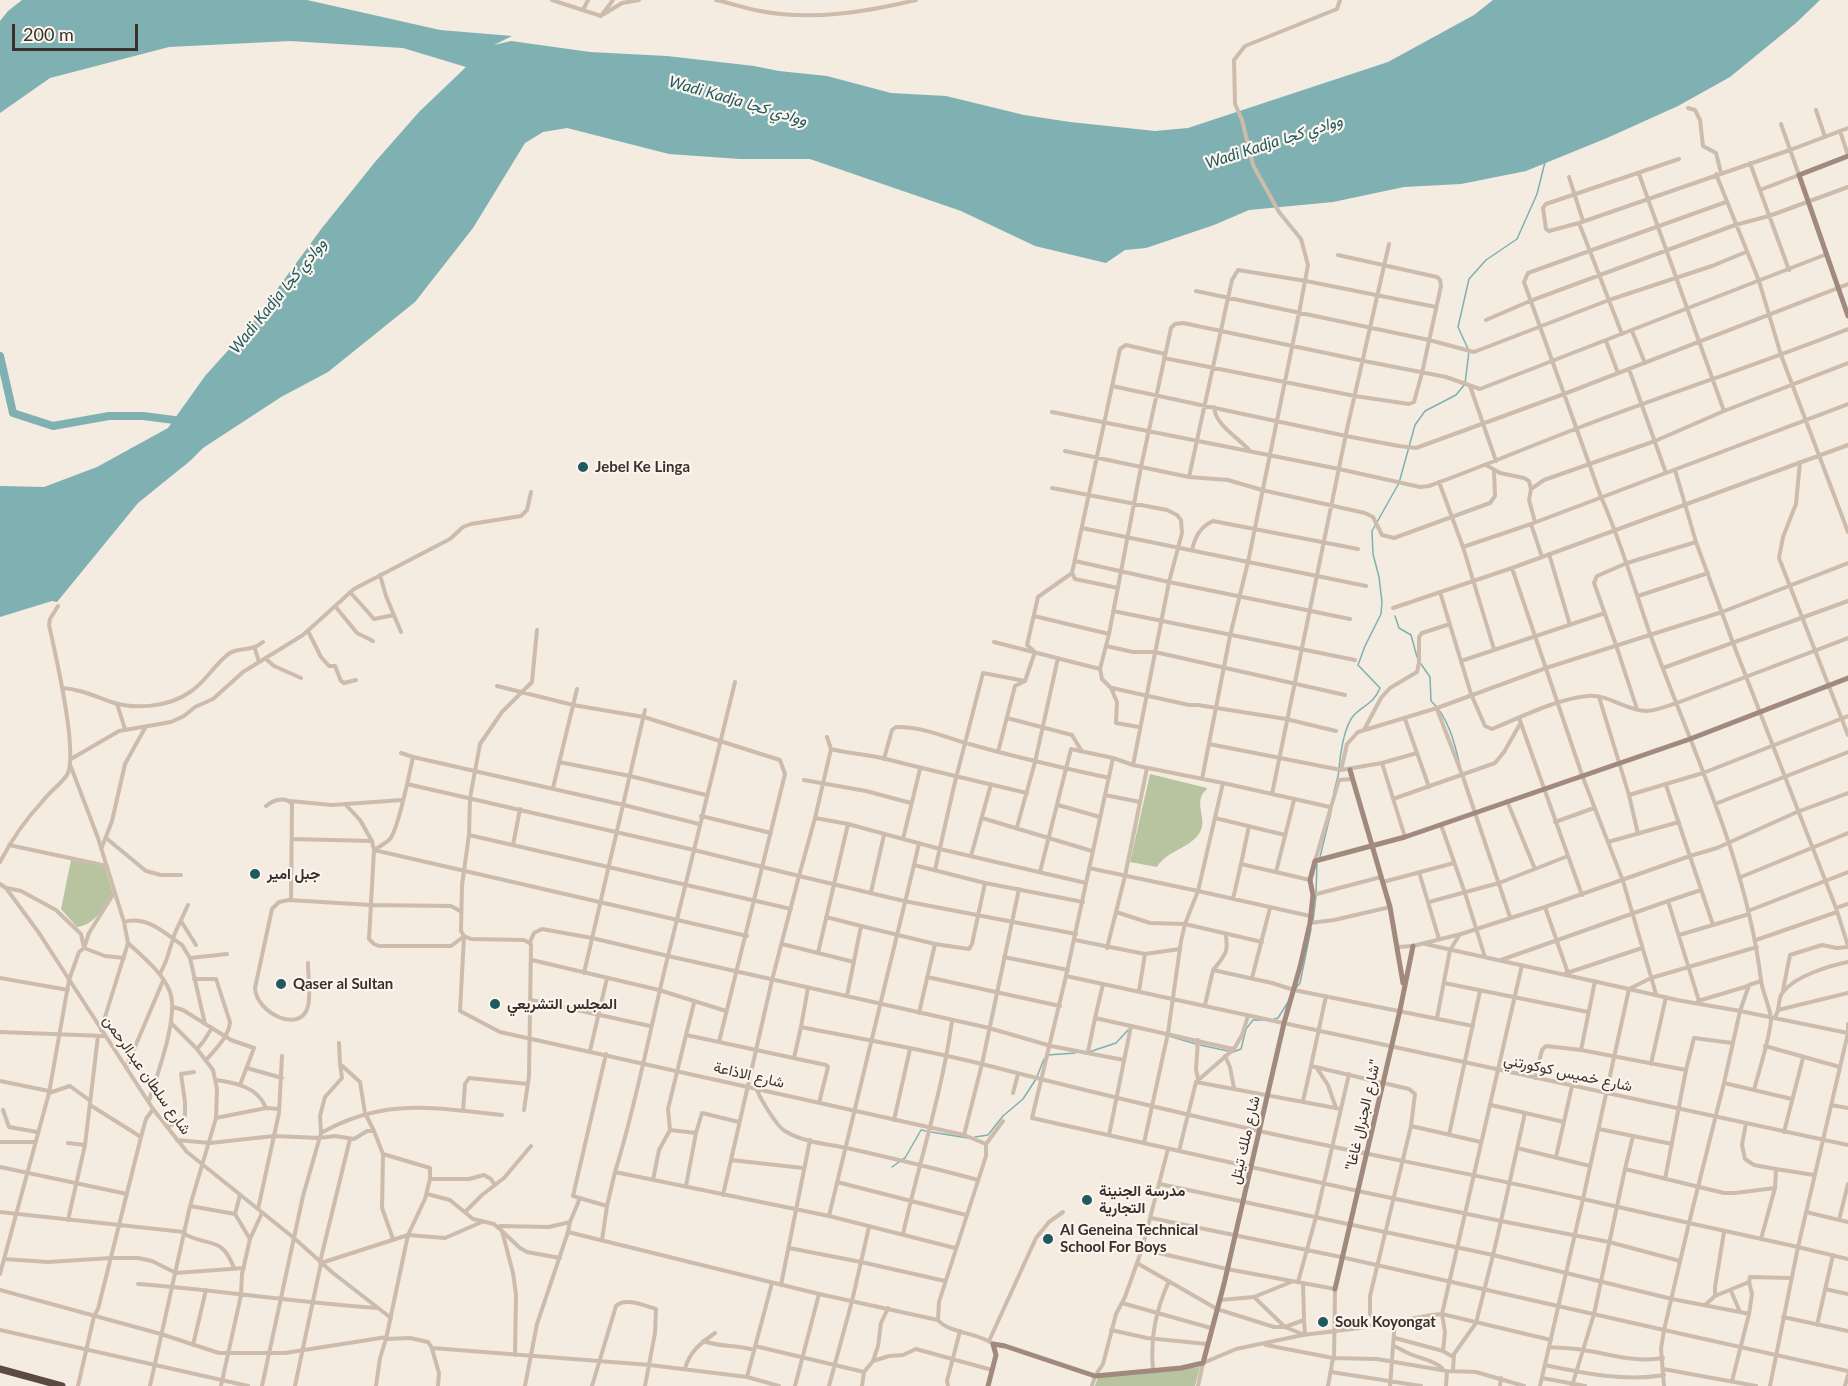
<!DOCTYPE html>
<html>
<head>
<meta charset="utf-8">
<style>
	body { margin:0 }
	#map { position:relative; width:1848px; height:1386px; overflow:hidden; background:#f4ebe1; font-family:Lato,sans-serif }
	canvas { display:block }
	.scale { position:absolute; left:12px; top:24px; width:126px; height:27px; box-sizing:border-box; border:3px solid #3b302b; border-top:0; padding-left:8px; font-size:18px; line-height:21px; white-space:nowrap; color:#3b302b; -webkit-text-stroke:4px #fbf5ee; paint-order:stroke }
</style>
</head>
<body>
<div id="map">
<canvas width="1848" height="1386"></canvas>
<div class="scale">200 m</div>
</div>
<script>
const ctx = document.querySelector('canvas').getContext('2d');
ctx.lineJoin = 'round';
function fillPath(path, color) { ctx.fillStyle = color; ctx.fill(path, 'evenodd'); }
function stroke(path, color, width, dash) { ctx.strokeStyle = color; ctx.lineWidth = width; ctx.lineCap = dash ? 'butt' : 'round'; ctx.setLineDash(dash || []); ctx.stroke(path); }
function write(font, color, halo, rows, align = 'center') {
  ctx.font = font + ' Lato,Vazirmatn,sans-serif'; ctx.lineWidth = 4.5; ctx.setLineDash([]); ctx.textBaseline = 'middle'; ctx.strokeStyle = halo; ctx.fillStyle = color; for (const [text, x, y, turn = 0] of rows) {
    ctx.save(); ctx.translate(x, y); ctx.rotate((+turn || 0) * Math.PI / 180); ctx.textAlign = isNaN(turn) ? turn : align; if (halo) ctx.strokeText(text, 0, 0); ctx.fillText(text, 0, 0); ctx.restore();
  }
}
fillPath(new Path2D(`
	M1150 774 1207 788C1206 791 1203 792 1202 795 1196 807 1207 820 1200 832 1190 849 1167 850 1157 867L1130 862Z
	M71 860 105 867 113 894C103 908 95 925 77 927L61 909Z
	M1200 1367 1195 1386H1095L1098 1377Z`), '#b8c4a0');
fillPath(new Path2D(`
	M22 0H307L440 30 512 36 494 45 511 41 590 52 667 56 754 66 779 71 827 76 891 93 946 96 1024 115 1070 122 1155 131 1188 128 1388 62 1474 15 1493 0H1820L1796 23 1730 77 1678 106 1607 138 1526 171 1461 184 1404 187 1333 202 1249 210 1214 225 1146 248 1125 250 1106 263 1035 246 961 211 810 159H740L669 154 567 128 543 132 525 143 473 228 415 302 328 372 281 397 203 448 190 461 138 503 57 602 52 601 0 617V486L44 487 97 467 168 428 205 376 250 326 322 228 375 162 419 112 466 67 403 48 290 41 169 47 50 78 0 113V21L8 11Z`), '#7fb0b2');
stroke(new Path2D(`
	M1395 616 1399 628 1411 635 1417 657
	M1421 664 1430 677 1431 701C1448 716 1455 744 1460 766
	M1334 792C1335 785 1339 776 1339 769 1340 755 1344 726 1354 715 1364 705 1374 703 1380 688L1358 665 1365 646 1381 614 1382 602 1379 577 1373 554 1372 531 1399 483 1415 425 1425 411 1456 395 1465 384 1469 351 1458 327 1469 279 1486 260 1517 239 1537 194 1545 162
	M1320 857 1331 812
	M1316 892 1317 864
	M1313 921 1316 896
	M1296 988 1300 983 1311 929
	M1274 1019 1278 1018 1288 1002
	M1169 1036 1196 1044
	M1200 1045 1228 1051
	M1089 1052 1116 1043 1128 1030
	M1233 1052 1241 1049 1246 1029 1253 1020H1264
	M1048 1055 1075 1053
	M931 1132 968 1138
	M975 1137 988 1135 1003 1116 1023 1099 1036 1079 1044 1059
	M903 1159 905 1158 921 1130 926 1131
	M892 1167 899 1162`), '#7fb0b2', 1.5);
stroke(new Path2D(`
	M0 356 13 413 53 426 109 416H143L182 421`), '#7fb0b2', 8);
stroke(new Path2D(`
	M552 0 601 16 613 0
	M716 0C731 3 746 9 760 11 812 21 866 12 916 0
	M583 10 588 0
	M604 14 622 3 639 0
	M1688 108 1695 110 1700 120 1703 146 1716 153 1721 173
	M1816 110 1825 137
	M1840 131 1848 155
	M1679 159 1546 204 1543 208 1546 229 1549 231 1579 223 1790 150 1848 128
	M1750 163 1789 270
	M1639 174 1724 411
	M1716 174 1759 281 1781 355 1848 532
	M1569 177 1583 221
	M1760 190 1799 175 1781 124
	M1726 202 1528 273 1524 282 1601 497C1621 541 1634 588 1650 634 1691 748 1746 858 1761 980 1762 991 1771 1010 1771 1019 1770 1038 1759 1070 1754 1090
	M1579 223 1622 334
	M1196 291 1429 340 1474 352 1609 300 1712 266 1746 252
	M1486 320 1530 301 1735 225 1769 216 1848 187
	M1632 331 1645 363
	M1606 341 1618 373
	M1164 358 1355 396 1409 404 1414 402 1422 373 1441 286 1440 280 1437 277 1338 255
	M1629 369 1666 473
	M1112 386 1346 436 1399 446 1416 448 1564 394 1848 284
	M1470 386 1496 461
	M1214 407C1215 425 1238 437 1250 451
	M1052 412 1339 469 1420 487 1429 486C1479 468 1528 447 1578 428 1667 394 1759 364 1848 329
	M1065 451 1189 477 1228 480 1262 490 1365 513 1373 517 1382 535 1394 538 1490 503 1495 496 1494 471
	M1800 462 1796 504 1783 537 1779 558 1848 735
	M1486 465 1500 473 1524 478 1529 481 1531 489 1529 500 1535 522
	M1675 470 1696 542 1733 643 1836 908 1848 946
	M1189 477 1228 298 1232 280 1238 270 1306 281 1436 307
	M1439 482 1463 547 1494 649
	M1052 488 1167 510 1177 515 1181 520 1182 533 1169 582 1133 765
	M1531 489 1544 480 1655 441 1724 411 1848 363
	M1531 524 1542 557
	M1082 528 1366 586
	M1463 547 1531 524 1848 404
	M1192 550C1195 537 1200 527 1213 521L1358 549
	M1549 554 1570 625
	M1075 561 1169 582 1350 619
	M1512 568 1582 775 1623 881 1656 994
	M380 575 386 596 401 632
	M1118 588 1075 579 1072 573 1120 349 1126 345 1165 354
	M350 592 374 619 394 615
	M1440 592 1471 694 1485 726 1492 729C1519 718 1559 698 1588 696 1607 694 1626 710 1646 711 1656 711 1667 706 1677 703L1848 638
	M1638 596 1708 573
	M335 606 357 633 373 641
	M1393 608 1512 568 1848 445
	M1113 611 1355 660
	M1034 616 1109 634
	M537 630 532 682 502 712 480 744 470 798 469 835 462 885 461 931 464 936 460 1011 500 1032 964 1135 986 1144V1156L939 1302 938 1320
	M308 631 321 657 329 666H335L341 681 344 683 356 680
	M994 642 1100 669
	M1106 646 1133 652H1155L1345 695
	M255 649 259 662
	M266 659 274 666 301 678
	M1461 661 1605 613
	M1663 668 1848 601
	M497 686 573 705 644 717 780 760 785 774 719 1042 826 1065 828 1067 819 1103
	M62 688C80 689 94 696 111 702 135 710 169 707 190 692 206 682 215 663 230 653 240 647 251 652 263 642
	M1112 688 1189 705H1198L1286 719 1336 731
	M1599 697 1629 795 1703 773 1848 716
	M117 704 125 729
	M1437 709 1463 777 1510 917
	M1637 709 1616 645 1594 583 1597 576 1627 563 1696 542
	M1007 718 1072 735 1081 750
	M1519 718 1582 895
	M1405 719 1429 787
	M1139 727 1116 723 1117 702 1111 688 1102 679 1100 669 1109 634 1141 467 1171 328 1175 324 1183 323 1364 361 1446 377 1480 389 1827 254
	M1364 730 1381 698 1390 688 1417 672 1419 663V637L1422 633 1450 624
	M827 737 831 749C850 754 867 754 886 759 933 771 980 782 1027 793
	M1209 744 1341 770 1382 763 1417 753
	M998 752 1015 686 1025 681 1035 652 1027 645 1038 597 1072 573
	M401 753 413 757C410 771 398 830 390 839 386 843 379 847 374 850L369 939 374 944 379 946H451L463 937
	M413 757 624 805 699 824
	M71 759 119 731 171 722 184 716 195 707 213 699 243 672 303 635 354 589 450 539 463 527 471 524 521 516 527 510 531 492
	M884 759 892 730 896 727C922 726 949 739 973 745 1018 758 1064 768 1109 778
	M559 762 630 776 706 795
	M1382 763 1405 837
	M71 767 98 838 124 922 128 943 101 1030
	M1341 770 1347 744 1358 732 1437 708 1546 668 1722 612 1848 563
	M1202 779 1230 636 1248 562 1299 313 1308 265 1301 239 1279 212 1253 165 1242 120 1235 104 1234 60 1245 46 1337 9 1340 0
	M804 780 866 791 911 803
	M407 784 694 850 735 682
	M1666 785 1713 925 1749 914
	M553 788 577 689
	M1272 794 1347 429 1389 244
	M1105 795 1140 802
	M1629 795 1638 834
	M1393 799 1495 763 1504 752 1520 724
	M290 801 332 805 402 800
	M1507 801 1535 869
	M345 804 360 820 372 841
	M1715 804 1848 752
	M1058 805 1100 817
	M266 806C273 800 285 796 292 804L291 900
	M701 816 771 833
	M815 818 831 749
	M982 818 1092 851
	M1215 818 1285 835
	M1555 822 1594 808
	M1441 825 1465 893 1485 957
	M1017 827 1035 762 1058 658
	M469 835 791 909
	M106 838 146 871 161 875H181
	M292 839 372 841 374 850 747 936
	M903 839 920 769
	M1608 842 1679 822
	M9 845 107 866
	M513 845 520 809
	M102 847 112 821 125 764 145 728
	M971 856 991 784
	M1315 861 1339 780 1351 779
	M0 862C11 841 25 820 42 802 49 792 60 785 67 775 79 754 55 652 49 625L50 619 58 606
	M1241 864 1249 826
	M914 865 919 843
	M1089 868 1198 891 1223 783 1330 807
	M935 870 954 786 983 673 1025 681
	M1040 872 1071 749 1113 758 1133 765 1223 783
	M1276 872 1294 800
	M1419 872 1439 939
	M1741 877 1848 833
	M1383 882 1454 863
	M0 884 6 888 39 933 153 1109 187 1152 294 1238 333 1273 391 1318
	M7 888 21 891 56 910 81 934 84 948 105 956 124 958
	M871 892 884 835
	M1313 895 1381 877
	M1233 899 1241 864 1310 880
	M1668 901 1701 890
	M1429 902 1499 883 1568 856
	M1545 907 1568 973
	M1836 908 1848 904
	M1748 911 1848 872
	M1116 912 1150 923 1185 924 1262 942
	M826 917 861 926
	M181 921 196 945
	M124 922C146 915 165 933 182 945L190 958 205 1024
	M1310 923 1334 920 1390 907
	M1225 933C1230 952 1224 956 1213 970L1272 983 1294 990 1473 1026
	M1679 935 1713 925
	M464 936 471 939 524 940 531 944 529 1076 524 1110
	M1075 940 1145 954 1180 949
	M1756 940 1837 912
	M530 942 534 933 542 929 592 938 668 956 694 850 799 876 815 818 848 824 940 849 1086 883
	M128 943C142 956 164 974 170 992 179 1017 157 1075 149 1101
	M782 944 854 962
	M1425 944 1629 989 1651 978 1757 947
	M1398 947 1413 946 1461 934 1545 907 1690 856 1717 848 1797 812 1848 793
	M1107 948 1125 876 1147 768
	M818 953 848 824
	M1004 957 1068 970
	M190 958 227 954
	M532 960 659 990 726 1011
	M1501 960 1668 901 1699 1001
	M308 963C308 976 311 993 308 1006 301 1035 256 1013 255 988L272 909 279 902 289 900 371 905 451 906 460 911
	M584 973 645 710
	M160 974 166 961 175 933 188 905
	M1564 974 1642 948
	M1066 976 1113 758
	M927 977 1060 1006
	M0 978 68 990
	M1252 978 1270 908
	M194 979H216L230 1022C229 1036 215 1050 206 1060
	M1444 983 1588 1012
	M1103 984 1095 1018 1131 1026 1109 1135
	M808 988 801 1027C861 1039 923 1049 982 1064 1074 1088 1167 1110 1259 1131 1367 1155 1475 1174 1583 1199L1629 989 1677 1000 1740 1011 1749 985 1761 981
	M1783 990 1790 955 1822 945 1837 948 1848 947
	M1139 991 1145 954
	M847 996 861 926 935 944 969 949 972 944 985 883
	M1326 996 1311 1066 1409 1089 1415 1094 1411 1126 1370 1296V1314L1379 1324
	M531 1000 650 1026
	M1698 1001 1748 986
	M1205 1005 1213 970
	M173 1007 183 1010 231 1040 254 1048 240 1085
	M1778 1010C1779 1005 1779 996 1783 992 1795 976 1829 966 1848 962
	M919 1013 935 944
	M1437 1018 1450 950 1460 934
	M1775 1018 1778 1010 1848 993
	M1848 1024V1033L1798 1247 1689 1223 1664 1330 1848 1371
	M1131 1026 1233 1049
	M0 1032 104 1036
	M686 1035 694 1003
	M1198 1040 1196 1069 1198 1079
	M339 1043 340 1064 360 1082 365 1113 374 1131
	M1765 1046 1840 1067
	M197 1049 203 1042 212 1028
	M1581 1050 1595 981
	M590 1051 607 978
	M1088 1052 1095 1018
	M606 1054 573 1196 607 1206
	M1225 1056 1230 1067 1234 1088
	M794 1058 801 1027
	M1651 1064 1666 997
	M1316 1067 1328 1085 1336 1108
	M126 1068 163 981
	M247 1068 282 1078
	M1686 1070 1694 1038 1732 1043
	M1535 1078 1542 1050 1546 1046 1581 1050 1686 1070 1665 1179
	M216 1080C236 1083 258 1087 266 1108
	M0 1081 49 1091
	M1196 1082 1341 1109
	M1724 1083 1792 1099
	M757 1090C760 1098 777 1127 785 1131 802 1142 827 1144 847 1148 891 1158 935 1168 978 1180
	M49 1093 70 1086 89 1100
	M1013 1093 1018 1074
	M1303 1101 1311 1066
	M90 1105 141 1137
	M1491 1105 1564 1122
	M1831 1105 1848 1108
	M3 1110 9 1127 37 1132
	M463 1111 465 1084 469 1078 528 1084
	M1525 1113 1501 1221 1609 1242 1680 1261
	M216 1118 266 1108 279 1109
	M894 1120 910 1049
	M1746 1123 1742 1145 1745 1159 1754 1165 1776 1169
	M1411 1126 1481 1142
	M167 1127 178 1122 185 1116V1102L181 1074 194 1072
	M1599 1129 1672 1144
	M670 1130 696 1133 702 1113 739 1122
	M1784 1132 1803 1058
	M321 1133C384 1097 433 1108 502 1115
	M964 1135 982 1064 1019 889
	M1449 1135 1480 991
	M177 1140 210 1143 274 1136 319 1138 335 1136 354 1139 367 1131H374L383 1154 430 1168V1179L425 1199 408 1235 386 1339
	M0 1142H34
	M68 1143 85 1145
	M1144 1143 1168 1033 1181 941 1185 924 1198 891 1310 916
	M986 1144 1003 1121
	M1517 1148 1590 1166
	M1179 1151 1196 1082 1234 1049 1242 1035 1248 1016
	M383 1154 382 1208 393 1239
	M1556 1157 1572 1086
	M731 1160 803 1168
	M0 1167 127 1194
	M1625 1169 1633 1136
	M615 1172C637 1102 650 1028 668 956L989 1028 1051 1046 1124 1060
	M430 1179H469L484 1175 491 1179 495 1185
	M653 1180 659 1150 670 1130 668 1109 686 1035 719 1042
	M837 1182 966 1215
	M1160 1184 1493 1255 1501 1221 1358 1191 1032 1118 1066 976 1848 1145
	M686 1186 696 1133
	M427 1194 450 1200 473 1219 494 1224 502 1231 513 1273 516 1295 515 1355
	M240 1195 235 1214 250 1239
	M723 1195 772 980 799 876 904 901 1076 934
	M580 1198 570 1222 568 1232 819 1294 938 1320C950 1334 977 1332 993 1344
	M190 1206 235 1214
	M258 1209 279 1113 282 1056
	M0 1212 184 1232 186 1235C212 1247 222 1237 234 1268
	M465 1212 482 1195 504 1178 531 1146
	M1806 1212 1848 1222
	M829 1216 914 865 985 883 1083 902
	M1151 1218 1341 1257 1664 1330 1661 1349 1664 1386
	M68 1220 85 1145 98 1036
	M1839 1220 1848 1184
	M500 1226 549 1227 570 1222
	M503 1232 520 1248 527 1252 560 1258
	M903 1234C919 1163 942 1093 952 1021
	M1761 1239 1775 1188 1776 1169 1814 1175
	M602 1240 607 1206 615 1172 829 1216 955 1248
	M789 1248 861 1262 945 1281
	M1142 1249 1227 1269 1335 1289 1334 1359
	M4 1259 48 1262 111 1258H138L152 1261 176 1273 244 1268
	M320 1262 350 1139
	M1137 1263 1217 1309 1274 1327H1285L1302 1334
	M0 1274 49 1093 69 980 79 952 84 948 89 933 114 893
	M1298 1282 1316 1217 1349 1074
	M138 1284C219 1290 298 1303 378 1308
	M781 1285 810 1140
	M1825 1289 1848 1294
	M0 1290 161 1334 219 1353H285L387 1337
	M1731 1291 1740 1312 1749 1314 1732 1381
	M1715 1296V1287L1724 1232
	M1254 1297 1285 1327 1304 1320 1303 1283
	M1220 1300 1254 1297 1291 1282
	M1122 1303 1211 1328
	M1705 1305 1715 1296 1749 1282 1750 1277 1792 1278
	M1749 1314 1752 1294 1749 1282
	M1783 1317 1848 1331
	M1304 1320 1305 1334
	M1817 1325 1833 1255
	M0 1330 248 1386
	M1111 1330 1147 1338 1207 1344
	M1395 1338 1443 1351
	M703 1341C720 1347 737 1345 754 1350
	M989 1341 1036 1238 1049 1222 1063 1212
	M193 1345 206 1290
	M1266 1345 1333 1358
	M755 1346 864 1372
	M1394 1346C1399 1348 1403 1351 1408 1353 1420 1359 1432 1359 1442 1368
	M1549 1347C1560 1348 1572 1348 1583 1350 1610 1354 1636 1363 1663 1358
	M432 1349 439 1373 438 1386
	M1453 1357 1443 1351 1445 1332 1442 1314 1522 965
	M873 1361 889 1356 903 1355 916 1349 992 1370
	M1545 1365C1583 1373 1625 1382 1664 1375
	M685 1369C689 1352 701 1343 715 1333
	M1153 1369C1150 1337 1156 1310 1169 1281
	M1663 1369 1756 1386
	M1453 1370 1454 1354 1476 1323 1493 1255 1672 1299 1740 1312
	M1331 1372 1421 1386
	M747 1377 772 1283
	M1542 1378 1585 1386
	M78 1386 94 1316 98 1309 141 1137 146 1119 153 1109
	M150 1386 190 1206 216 1118 217 1089 213 1070 197 1049 171 1023
	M221 1386 241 1295 242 1274 250 1239 262 1213
	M262 1386 303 1196 321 1133 320 1116 325 1097 342 1078 340 1064
	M295 1386 321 1263 408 1235 445 1238 482 1222
	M376 1386 380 1358 386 1339 410 1338 428 1342 432 1348 650 1365 747 1377 779 1386
	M525 1386 537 1324 568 1232
	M592 1386 616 1306C626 1297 645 1306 656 1309L655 1333 645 1386
	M795 1386 819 1294
	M829 1386 852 1301 869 1227
	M862 1386 864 1372 873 1361 878 1346 881 1323 888 1308
	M948 1386 947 1381 960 1331
	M1092 1386 1095 1376 1103 1364 1116 1314 1125 1297 1142 1249 1168 1149
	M1198 1386 1203 1363 1236 1349 1303 1335 1360 1328 1432 1315 1442 1314 1551 1340
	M1328 1386 1333 1358 1377 1359 1447 1371 1476 1372 1524 1386
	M1390 1386 1395 1321
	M1446 1386 1447 1371
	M1500 1386 1501 1378
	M1540 1386 1583 1199 1689 1223 1724 1083 1740 1011 1848 1033
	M1572 1386 1594 1314 1625 1169 1724 1193H1735L1775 1188
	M1770 1386 1798 1247 1848 1259
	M1845 1386 1848 1375`), '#cdbbac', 4);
stroke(new Path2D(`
	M1848 156 1799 175 1848 316
	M1350 770 1390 907 1403 983
	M1335 1289 1400 1010 1413 946
	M988 1386 996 1355 993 1344 1005 1346 1095 1376 1181 1368 1203 1363 1224 1284 1284 1023 1300 967 1310 923 1313 895 1310 880 1315 861 1405 837 1690 739 1848 678`), '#a18a7d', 5);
stroke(new Path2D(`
	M0 1369 62 1386`), '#5c4a42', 7);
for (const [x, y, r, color] of [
	[583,467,6,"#1f5a5e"],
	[255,874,6,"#1f5a5e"],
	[281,984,6,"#1f5a5e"],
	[495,1004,6,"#1f5a5e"],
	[1087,1200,6,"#1f5a5e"],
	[1048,1239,6,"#1f5a5e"],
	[1323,1322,6,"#1f5a5e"]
]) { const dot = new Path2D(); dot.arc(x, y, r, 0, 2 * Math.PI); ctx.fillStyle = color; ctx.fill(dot); stroke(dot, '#fbf5ee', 2); }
write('bold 15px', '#3b302b', '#fbf5ee', [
	["Jebel Ke Linga",595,467],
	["جبل امير",267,874],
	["Qaser al Sultan",293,984],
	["المجلس التشريعي",507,1004],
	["مدرسة الجنينة",1099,1191],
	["التجارية",1099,1208],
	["Al Geneina Technical",1060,1230],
	["School For Boys",1060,1247],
	["Souk Koyongat",1335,1322]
], 'left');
write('15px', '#3b302b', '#fbf5ee', [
	["شارع خميس كوكورتني",1568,1073,12],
	["شارع سلطان عبدالرحمن",147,1075,55],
	["شارع الاذاعة",749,1075,13],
	["\"شارع الجنرال غاغا\"",1363,1115,-77],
	["شارع ملك تيتل",1245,1140,-77]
]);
write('italic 16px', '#1f5a5e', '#fbf5ee', [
	["Wadi Kadja ووادي كجا",738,101,16],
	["Wadi Kadja ووادي كجا",1274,142,-18],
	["Wadi Kadja ووادي كجا",278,296,-51]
]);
</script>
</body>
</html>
